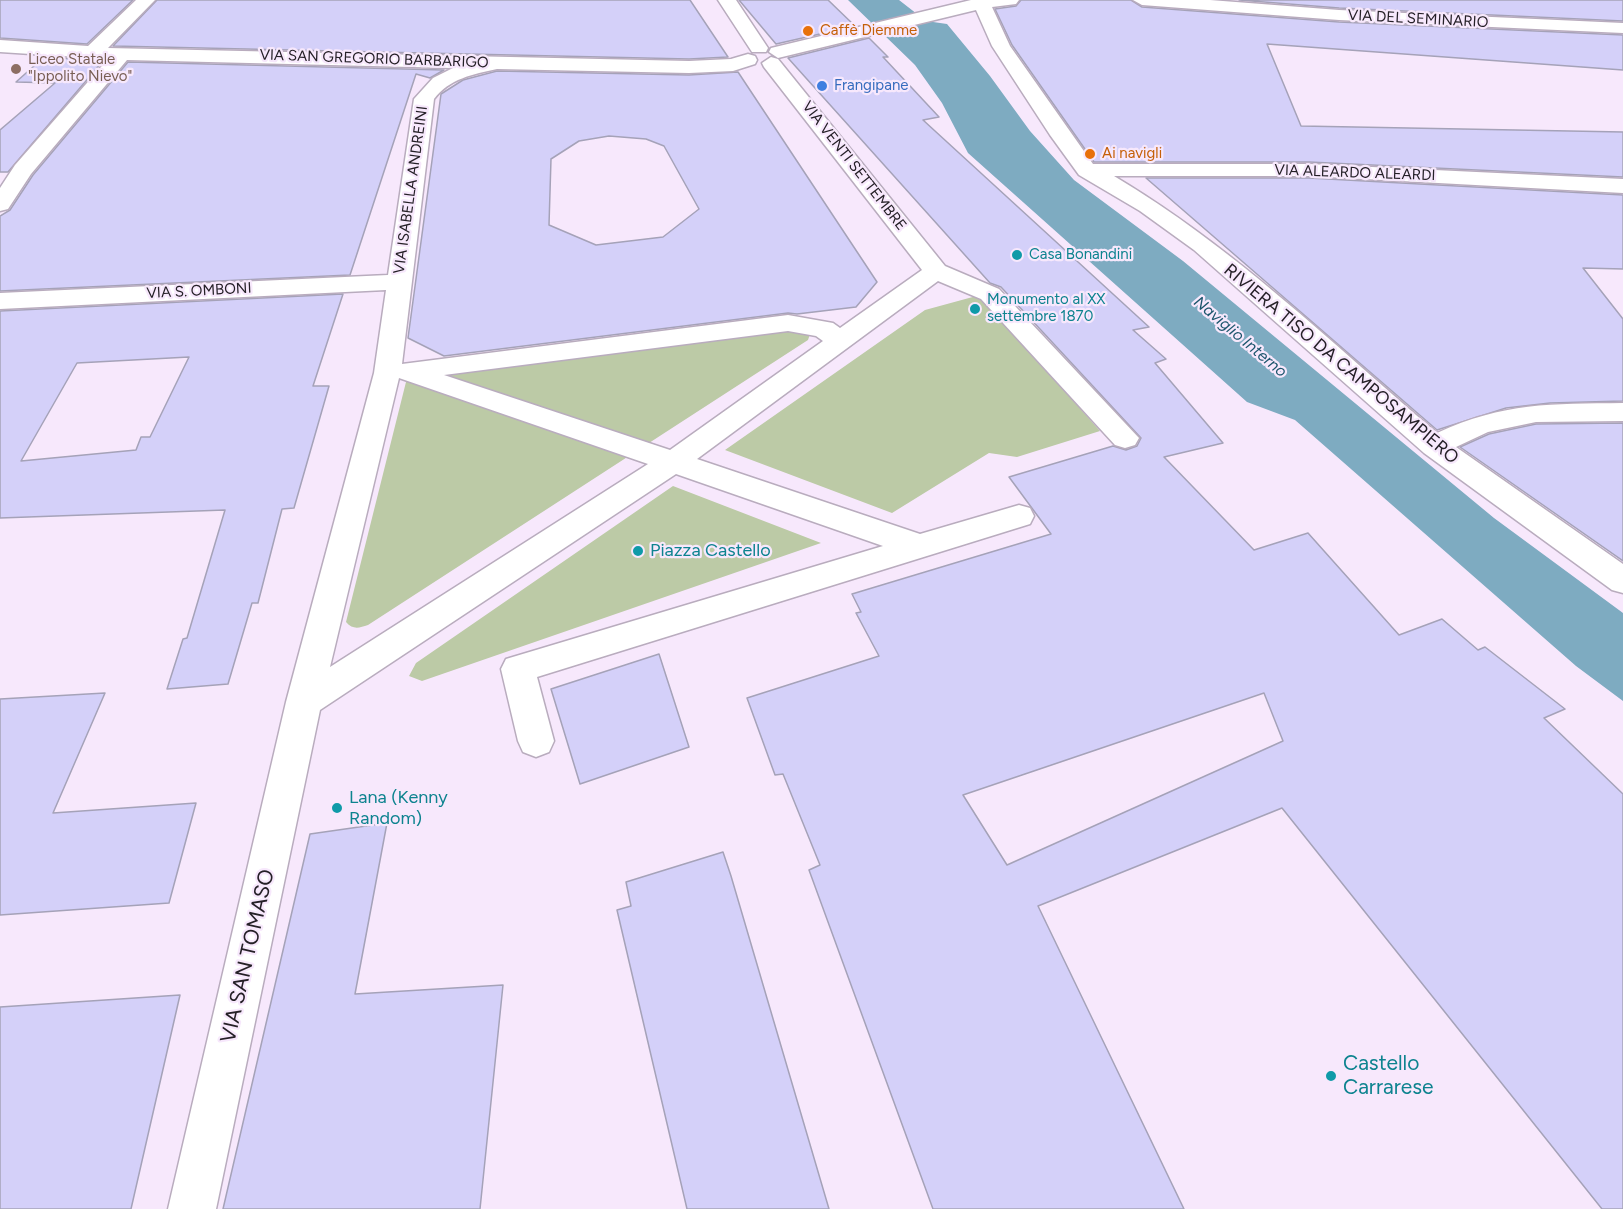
<!DOCTYPE html>
<html>
<head>
<meta charset="utf-8">
<style>
	body { margin:0 }
	canvas { display:block; background:#f7e8fc }
</style>
</head>
<body>
<canvas width="1623" height="1209"></canvas>
<script>
const ctx = document.querySelector('canvas').getContext('2d');
ctx.lineJoin = 'round';
function fillPath(path, color) { ctx.fillStyle = color; ctx.fill(path, 'evenodd'); }
function stroke(path, color, width, dash) { ctx.strokeStyle = color; ctx.lineWidth = width; ctx.lineCap = dash ? 'butt' : 'round'; ctx.setLineDash(dash || []); ctx.stroke(path); }
function write(font, color, halo, rows, align = 'center') {
  ctx.font = font + ' Figtree,sans-serif'; ctx.lineWidth = 4.5; ctx.setLineDash([]); ctx.textBaseline = 'middle'; ctx.strokeStyle = halo; ctx.fillStyle = color; for (const [text, x, y, turn = 0] of rows) {
    ctx.save(); ctx.translate(x, y); ctx.rotate((+turn || 0) * Math.PI / 180); ctx.textAlign = isNaN(turn) ? turn : align; if (halo) ctx.strokeText(text, 0, 0); ctx.fillText(text, 0, 0); ctx.restore();
  }
}
fillPath(new Path2D(`
	M980 295 1100 431 1017 457 989 453 892 513 725 450 925 310Z
	M791 328 810 334 808 340 368 625C359 628 353 630 346 622L407 378Z
	M673 486 821 543 422 681 409 676 416 663Z`), '#bccaa6');
fillPath(new Path2D(`
	M848 0H899L926 21 947 24 990 76 1030 131 1074 180 1183 261 1494 518 1623 613V701L1576 666 1295 420 1247 402 968 153 942 103 915 65Z`), '#7eabc1');
const building = new Path2D(`
	M0 0H133L87 44 0 38Z
	M157 0H690L728 57 689 59 113 46Z
	M739 0H828L855 26 776 44Z
	M1021 0H1131L1142 7 1339 22 1623 35V70L1267 44 1301 126 1623 132V177L1309 162H1094L1012 45 995 9 1016 6Z
	M1239 0H1623V21L1339 8Z
	M869 38 888 57H883L939 117 923 120 1149 327 1133 330 1166 359 1155 363 1223 443 1164 457 1254 550 1308 533 1399 635 1442 619 1478 650 1485 647 1565 709 1544 718 1623 794V1209H1602L1282 808 1038 906 1184 1209H933L809 870 820 865 783 774 775 775 747 698 879 656 856 613 861 612 852 594 1051 534 1009 477 1113 446 1126 450 1137 446 1141 438 1001 287 990 283 788 58ZM1264 693 1283 741 1007 865 963 795Z
	M44 57 103 61 8 172H0V130L55 83 16 82Z
	M128 62 444 70 430 78 416 74 350 275 0 291V216L10 210 33 175Z
	M497 71 689 75 738 72 877 282 856 307 797 314 788 313 444 356 408 338 441 94 463 80ZM609 136 646 139 664 146 699 209 663 237 596 245 549 225 551 159 579 141Z
	M1146 178H1309L1623 195V269L1583 268 1623 319V401L1550 403 1506 408 1437 430Z
	M343 294 313 386H329L294 508 282 509 258 603H252L228 684 167 689 183 639 187 638 225 510 0 518V311ZM189 357 150 437H141L136 450 21 461 77 363Z
	M1623 423V561L1460 447 1489 434 1536 424Z
	M659 654 689 747 580 784 551 689Z
	M105 693 53 813 196 803 169 903 0 915V699Z
	M387 823 355 994 503 985 480 1209H223L310 834Z
	M723 852 731 876 829 1209H687L617 910 631 906 626 882Z
	M180 995 131 1209H0V1007Z`);
fillPath(building, '#d4d0f9');
stroke(building, '#a5a2b8', 1.5);
const minor = new Path2D(`
	M136 0H155L108 48 689 61 731 59 748 54 755 56 757 60 755 64 733 71 689 73 497 69C473 74 449 79 434 99L402 364 788 315 833 323 840 328 922 270 764 67 762 63 771 57 778 59 945 266 999 289 1139 438 1135 445 1125 448 1115 445 981 299 938 281 697 459 920 534 1019 505 1030 508 1034 516 1030 524 537 677 554 741 549 752 536 757 523 752 518 741 501 669 506 659 883 546 676 474 320 710 216 1209H168L286 702 374 373 386 290 0 309V293L388 275 414 99 433 78 453 68 127 60 31 174 8 209 0 211V188L15 165 108 59 0 52V40L88 46ZM788 331 816 336 823 341 670 450 444 375ZM399 378 648 464 330 667Z
	M718 0H736L768 48 766 52H752Z
	M971 0H1019L1016 4 992 7 1010 46 1093 164H1309L1623 179V193L1309 176H1114C1232 246 1333 344 1437 433 1504 402 1551 404 1623 403V421L1536 422 1488 432 1456 447 1623 564V593L1612 590 1424 453 1194 250 1140 211 1079 175 1050 135 992 46 976 10 778 58 769 52 771 48Z
	M1133 0H1210L1339 10 1623 23V33L1339 20 1142 5Z`);
stroke(minor, '#b9acbe', 3);
fillPath(minor, '#fff');
for (const [x, y, r, color] of [
	[808,31,6,"#e8710a"],
	[16,69,6,"#8d6e63"],
	[822,86,6,"#3f7fe0"],
	[1090,154,6,"#e8710a"],
	[1017,255,6,"#0f9aa8"],
	[975,309,6,"#0f9aa8"],
	[638,551,6,"#0f9aa8"],
	[337,808,6,"#0f9aa8"],
	[1331,1076,6,"#0f9aa8"]
]) { const dot = new Path2D(); dot.arc(x, y, r, 0, 2 * Math.PI); ctx.fillStyle = color; ctx.fill(dot); stroke(dot, '#f7e8fc', 2); }
write('15px', '#252027', '#f7e8fc', [
	["VIA DEL SEMINARIO",1418,19,3],
	["VIA SAN GREGORIO BARBARIGO",374,59,2],
	["VIA VENTI SETTEMBRE",854,166,52],
	["VIA ALEARDO ALEARDI",1355,173,2],
	["VIA ISABELLA ANDREINI",411,190,-82],
	["VIA S. OMBONI",199,291,-3]
]);
write('15px', '#c56008', '#f7e8fc', [
	["Caffè Diemme",820,31],
	["Ai navigli",1102,154]
], 'left');
write('15px', '#785e54', '#f7e8fc', [
	["Liceo Statale",28,60],
	["\"Ippolito Nievo\"",28,77]
], 'left');
write('15px', '#366cbe', '#f7e8fc', [
	["Frangipane",834,86]
], 'left');
write('15px', '#0d838f', '#f7e8fc', [
	["Casa Bonandini",1029,255],
	["Monumento al XX",987,300],
	["settembre 1870",987,317]
], 'left');
write('italic 16px', '#1b556c', '#f7e8fc', [
	["Naviglio Interno",1240,337,40]
]);
write('18px', '#252027', '#f7e8fc', [
	["RIVIERA TISO DA CAMPOSAMPIERO",1341,364,40]
]);
write('18px', '#0d838f', '#f7e8fc', [
	["Piazza Castello",650,551],
	["Lana (Kenny",349,798],
	["Random)",349,819]
], 'left');
write('21px', '#252027', '#f7e8fc', [
	["VIA SAN TOMASO",248,956,-77]
]);
write('21px', '#0d838f', '#f7e8fc', [
	["Castello",1343,1064],
	["Carrarese",1343,1088]
], 'left');
</script>
</body>
</html>
